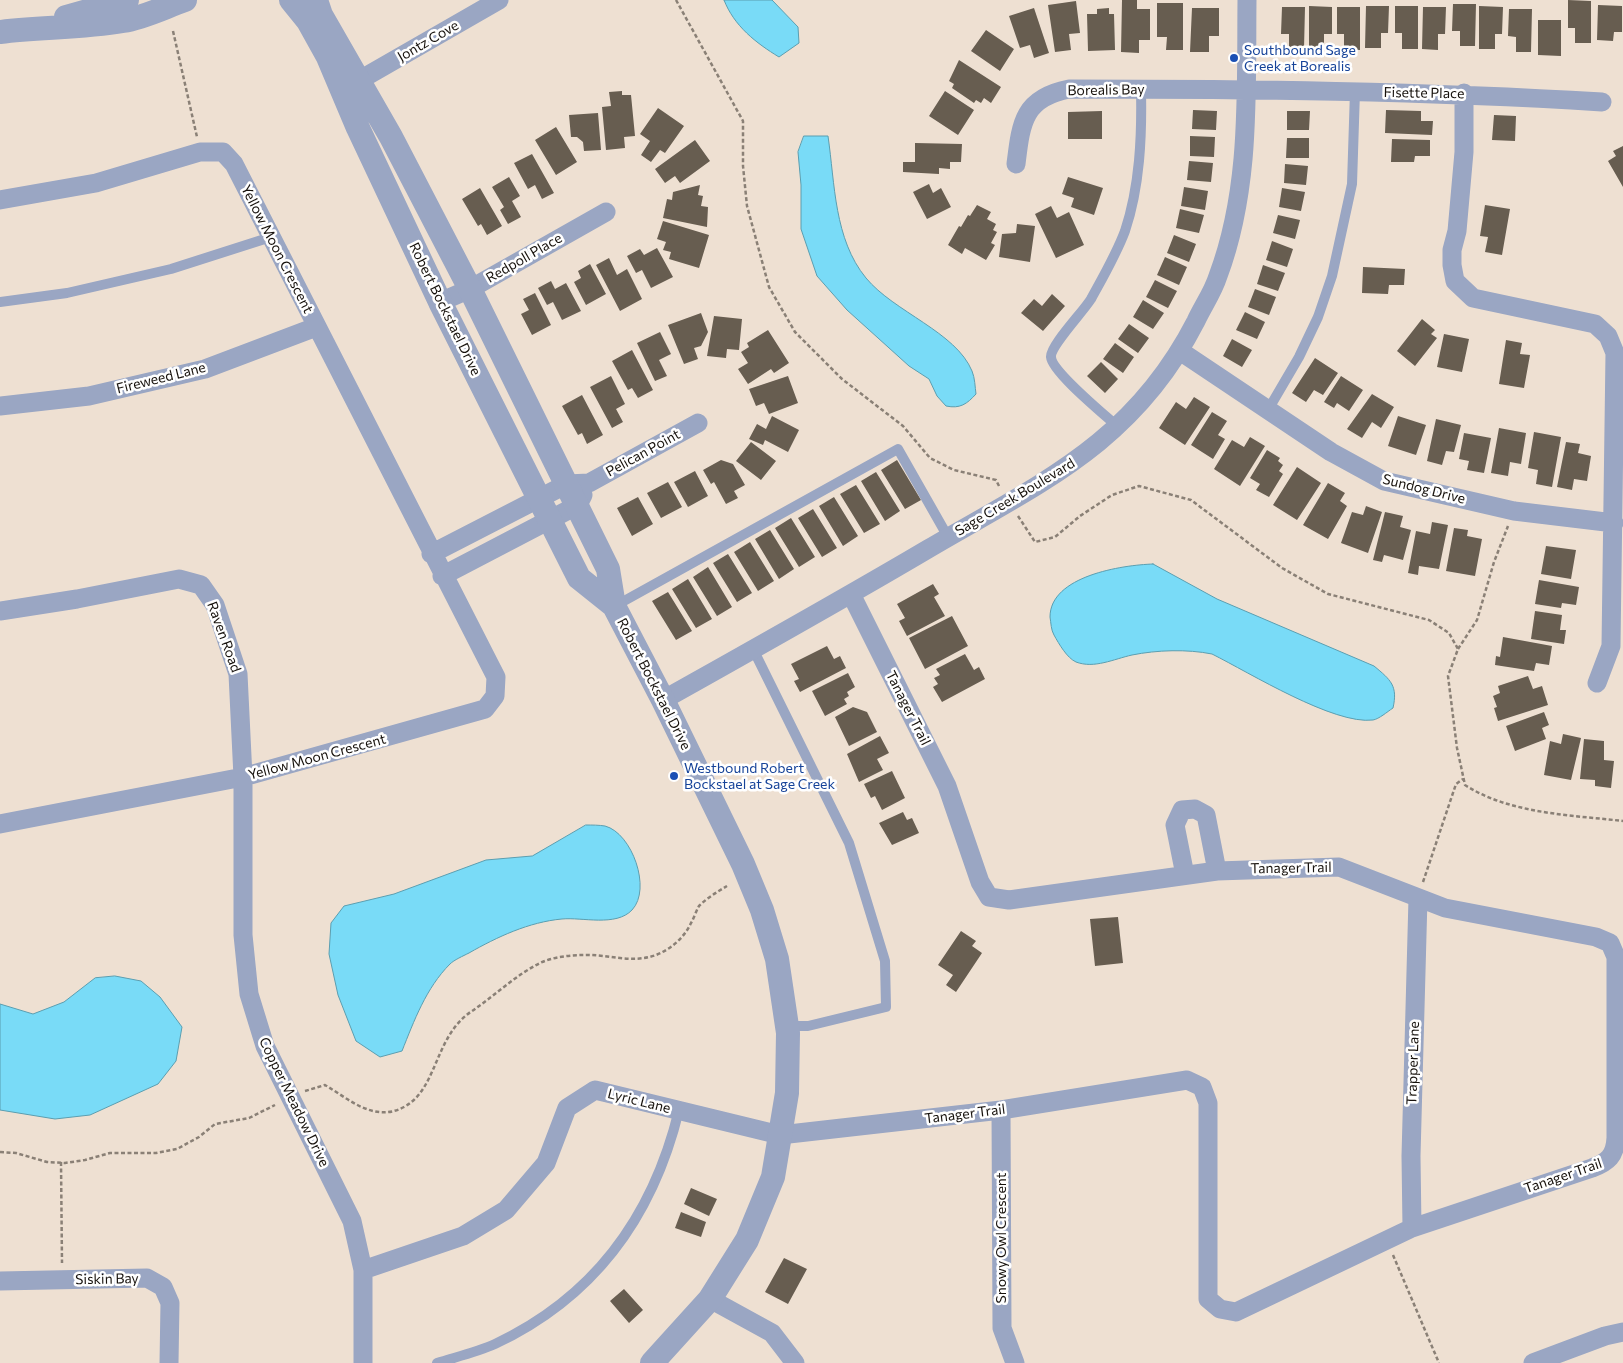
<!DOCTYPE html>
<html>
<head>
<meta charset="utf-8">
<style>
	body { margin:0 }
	canvas { display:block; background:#eee0d2 }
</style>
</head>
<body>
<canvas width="1623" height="1363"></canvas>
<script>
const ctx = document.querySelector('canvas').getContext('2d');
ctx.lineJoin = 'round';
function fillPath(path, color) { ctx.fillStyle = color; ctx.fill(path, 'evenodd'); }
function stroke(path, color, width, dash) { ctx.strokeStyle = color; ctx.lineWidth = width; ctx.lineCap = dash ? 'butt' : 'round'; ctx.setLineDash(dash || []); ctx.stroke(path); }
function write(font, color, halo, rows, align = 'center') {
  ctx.font = font + ' Commissioner,sans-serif'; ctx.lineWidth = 5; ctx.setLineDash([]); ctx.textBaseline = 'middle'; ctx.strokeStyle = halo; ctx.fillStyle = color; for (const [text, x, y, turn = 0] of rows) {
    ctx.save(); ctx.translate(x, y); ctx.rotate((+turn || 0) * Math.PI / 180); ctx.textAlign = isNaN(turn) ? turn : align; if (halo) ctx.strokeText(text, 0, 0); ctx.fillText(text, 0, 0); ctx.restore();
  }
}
const water = new Path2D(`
	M724 0H772L798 27 799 43 779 57C756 43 734 26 724 0Z
	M804 136H828C835 184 834 239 866 278 894 312 956 332 972 371 975 378 975 387 976 394 967 404 960 409 946 406L937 396 929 379 909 366 847 310 817 276 801 229V185L798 152Z
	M1153 564 1217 599 1374 666C1391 680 1398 686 1393 708 1387 712 1379 719 1373 720 1334 725 1250 673 1212 654 1187 649 1157 650 1132 655 1114 659 1094 669 1076 662 1067 658 1059 644 1054 635 1051 630 1051 623 1050 617 1050 576 1122 565 1153 564Z
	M586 825C592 825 599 825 605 826 632 833 652 889 632 910 616 927 582 917 562 919 529 922 497 937 469 953 463 956 454 960 450 964 426 988 414 1021 402 1051L380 1057 356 1041 338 995 329 954 331 923 344 906 394 894 486 860 532 856Z
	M115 976 141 981 160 997 182 1027 176 1061 158 1084 90 1115 55 1119 0 1110V1004L33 1014 64 1002 95 978Z`);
fillPath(water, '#79dbf7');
stroke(water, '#5b9eb0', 1);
fillPath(new Path2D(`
	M1122 0H1137V9H1150V40H1139V53L1121 52Z
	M1568 0 1591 1V43H1575V28H1568Z
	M1076 1 1080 33 1069 34 1071 50 1055 52 1048 5Z
	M1157 3H1183V50H1166L1167 37H1157Z
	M1453 4H1476L1475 46H1460V31H1452Z
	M1598 5 1622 6V32H1614L1613 41 1597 40Z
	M1309 6 1332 7V34H1324V49H1309Z
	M1366 6H1389L1388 33H1381V48H1365Z
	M1395 6H1418V49H1402V33H1395Z
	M1479 6 1503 7 1502 34H1495V49H1479Z
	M1282 7H1305L1304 49H1289V34H1281Z
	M1337 7H1360V50L1344 49V34H1337Z
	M1423 7H1446L1445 34H1438V50L1422 49Z
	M1034 8 1049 53 1034 58 1030 45 1020 48 1009 16Z
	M1109 8V14H1114L1115 50 1088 51 1087 14H1097V9Z
	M1192 8H1219V36H1209V52H1190Z
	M1509 9H1532L1531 52H1516V37L1508 36Z
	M1538 20H1561V56L1538 55Z
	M986 30 1014 49 1000 71 971 51Z
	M959 60 1001 87 991 103 984 98 981 103 976 100 974 103 952 88 954 84 949 81Z
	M622 91V95H631L635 136 624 137 625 148 606 150 602 107 611 106 609 92Z
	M945 91 974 110 958 135 929 116Z
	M658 108 684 126 665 153 660 150 651 162 641 155 650 141 640 134Z
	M1193 110 1217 111 1216 130 1192 129Z
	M1386 110 1421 111V121H1433L1432 135 1385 133Z
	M1102 111V139H1068V112Z
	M1287 111H1310L1309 130H1287Z
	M598 113 601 150 584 151 583 142 577 137H571L569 115Z
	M1494 115 1516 116 1515 141 1492 140Z
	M556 127 577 162 556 175 535 140Z
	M1190 136 1215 137 1214 157 1190 156Z
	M1287 138H1309V158H1286Z
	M1392 139 1430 140V156H1415L1414 162H1391Z
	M695 140 710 161 680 183 675 176 665 183 655 169Z
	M915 143 962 144 961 162H950V169L939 168V174L903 172V162H915Z
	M1623 146V187L1608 161 1616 156 1613 151Z
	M532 154 554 193 542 199 535 185 528 189 514 163Z
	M1189 161 1213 163 1211 182 1187 180Z
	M1285 164 1308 166 1306 185 1284 183Z
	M509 177 520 196 512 201 521 217 508 224 500 210 504 207 492 187Z
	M1068 177 1103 188 1094 215 1071 207 1074 198 1062 194Z
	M929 184 933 193 941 188 951 207 927 219 913 192Z
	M700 185 698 195 703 196 701 206 708 207 707 227 663 218 667 199 672 200 673 192Z
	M1184 187 1208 191 1205 210 1181 206Z
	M480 188 502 226 487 235 481 224 478 226 462 199Z
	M1282 188 1305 192 1301 211 1279 207Z
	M977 205 991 212 987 219 996 224 993 230 997 232 991 243 995 245 986 260 965 248 962 254 948 245 959 226 961 227 968 215 970 216Z
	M1485 205 1510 209 1502 255 1485 252 1488 237 1480 236Z
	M1051 206 1057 218 1069 212 1084 245 1056 258 1035 214Z
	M1180 209 1204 215 1199 233 1176 228Z
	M1278 215 1300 220 1295 239 1273 233Z
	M663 221 709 235 699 268 669 259 671 252 663 250 666 242 657 239Z
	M1017 224 1035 226 1030 262 999 257 1002 234 1016 233Z
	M1174 235 1196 244 1189 262 1167 253Z
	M1272 241 1293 249 1287 267 1266 260Z
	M657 248 673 277 651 288 642 270 636 273 627 256 640 249 644 255Z
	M1165 257 1187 267 1179 285 1157 275Z
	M609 258 617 275 627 269 642 299 620 311 596 265Z
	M590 264 606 294 586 305 574 282 581 278 578 271Z
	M1263 265 1285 273 1278 291 1257 284Z
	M1363 267 1405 269 1404 285H1389L1388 294 1362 293Z
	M1155 280 1177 291 1168 308 1146 297Z
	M551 281 555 289 566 283 581 311 562 320 553 302 547 305 538 288Z
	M1255 289 1276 297 1269 315 1248 307Z
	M535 293 551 325 532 335 521 314 529 310 523 299Z
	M1052 294 1065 306 1043 331 1021 313 1034 299 1042 306Z
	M1143 300 1164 313 1153 329 1133 317Z
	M1245 312 1265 322 1257 339 1236 330Z
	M701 313 708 332 701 346 694 348 698 359 684 364 668 325Z
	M714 316 742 319 739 350 727 349 726 358 707 356Z
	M1422 319 1435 330 1431 334 1437 338 1415 366 1397 351Z
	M1129 324 1149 338 1138 353 1118 339Z
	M768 330 789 363 774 373 771 369 748 384 738 369 748 363 741 352 749 347 747 343Z
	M660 332 671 354 659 360 667 376 655 381 637 343Z
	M1444 334 1469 339 1462 372 1437 367Z
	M1232 339 1252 350 1242 367 1223 356Z
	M1506 340 1522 343 1520 354 1530 355 1524 388 1499 384Z
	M1115 343 1134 357 1123 373 1103 359Z
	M632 350 653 390 638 398 632 388 628 390 612 361Z
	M1315 358 1338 373 1323 395 1314 390 1306 402 1292 393Z
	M1101 362 1118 379 1105 393 1087 376Z
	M611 376 625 404 616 409 623 422 612 428 590 387Z
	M788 376 798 403 769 414 764 403 756 406 749 389Z
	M1341 376 1363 390 1349 411 1337 403 1334 408 1324 402Z
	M1372 394 1394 407 1381 428 1372 422 1362 438 1347 429Z
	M582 395 603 435 587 444 582 433 578 435 562 406Z
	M1194 397 1210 407 1185 445 1159 428 1176 402 1186 409Z
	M1212 412 1227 421 1218 435 1225 439 1213 459 1191 445Z
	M772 416 799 430 788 452 765 440 763 445 749 439 757 424 766 429Z
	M1398 416 1426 425 1416 455 1388 446Z
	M1436 419 1461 425 1454 452 1446 451 1442 465 1427 461Z
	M1499 428 1526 433 1521 464 1510 462 1508 476 1491 473Z
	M1534 432 1561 437 1552 487 1536 484 1538 470 1528 468Z
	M1464 433 1491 438 1484 473 1467 470 1469 461 1459 459Z
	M1250 437 1265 446 1240 486 1214 469 1232 440 1244 447Z
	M751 442 776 461 761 480 736 461Z
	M1566 442 1580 444 1578 453 1591 456 1587 481 1574 479 1572 490 1557 487Z
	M1267 450 1280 458 1278 461 1283 465 1279 471 1283 474 1269 497 1256 490 1260 484 1250 478Z
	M721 460 733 464 745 485 734 491 738 498 726 504 714 482 711 484 703 470Z
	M897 460 921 500 905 509 881 470Z
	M1297 467 1321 483 1297 520 1273 505Z
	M695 471 708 496 688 507 674 482Z
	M876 472 900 511 885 521 861 481Z
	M668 482 682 507 661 518 647 493Z
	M1328 483 1345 493 1340 501 1347 506 1328 539 1303 525Z
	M856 485 880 524 864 533 840 494Z
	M638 497 653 524 632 536 617 508Z
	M834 497 858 536 843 546 819 506Z
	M1366 506 1382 512 1368 553 1341 543 1352 512 1363 515Z
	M813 509 837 548 822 557 798 518Z
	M1385 512 1403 516 1400 527 1411 530 1403 560 1384 555 1382 562 1373 560Z
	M791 518 815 557 799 567 775 528Z
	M1432 522 1448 525 1439 569 1419 566 1418 575 1408 573 1416 531 1430 534Z
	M1454 528 1468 530 1467 536 1482 539 1475 576 1446 571Z
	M770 530 794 569 779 579 755 539Z
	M750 542 774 581 758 591 734 552Z
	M1546 546 1576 550 1571 579 1541 574Z
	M728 554 752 593 737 602 713 563Z
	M708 567 732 607 717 616 693 577Z
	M688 579 712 619 696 628 672 589Z
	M1539 580 1579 587 1576 605 1562 603 1561 608 1535 604Z
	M933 584 939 594 934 597 945 616 907 636 899 621 905 618 897 604Z
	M668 592 692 631 676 640 652 601Z
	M1535 611 1562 615 1560 630H1566L1564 644 1531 639Z
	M952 616 968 646 925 669 909 638Z
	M1503 637 1552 646 1549 665 1536 663 1534 671 1495 665 1496 656 1500 657Z
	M827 646 834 659 840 656 846 668 800 692 794 681 799 679 791 664Z
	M965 654 974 670 979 667 985 679 942 702 933 687 938 684 934 678 940 675 936 669Z
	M848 673 855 687 847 692 849 696 844 699 847 704 825 716 812 691Z
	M1528 676 1533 689 1542 686 1548 705 1498 721 1494 708 1497 707 1493 696 1500 693 1498 686Z
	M853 707 867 712 877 732 849 746 835 717Z
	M1544 712 1549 725 1542 728 1546 739 1515 751 1506 726Z
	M1563 734 1581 738 1571 780 1544 775 1550 741 1561 744Z
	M880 736 889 753 877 759 883 770 859 782 847 754Z
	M1584 739 1604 741V760L1614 761 1611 788 1595 786V780L1580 779Z
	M892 771 905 798 882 810 875 796 871 798 864 784Z
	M903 812 907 820 912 818 919 833 892 845 879 823Z
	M1118 917 1123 963 1095 966 1090 919Z
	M961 931 976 941 972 946 982 953 956 992 946 985 953 975 938 965Z
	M691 1188 717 1199 709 1216 684 1204Z
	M681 1212 706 1222 701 1237 675 1228Z
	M784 1258 807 1269 788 1304 765 1292Z
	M624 1289 643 1310 629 1323 610 1301Z`), '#675d50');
stroke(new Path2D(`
	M676 0 743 121V166L747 206 769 287 795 332 842 379 903 426 930 458 954 470 996 480 1000 488
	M173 31 197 137
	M1018 516 1035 542 1055 537 1080 516 1112 495 1139 486 1191 500 1282 568 1328 594 1429 620 1449 633 1458 649 1448 676 1457 748 1465 785C1510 814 1571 815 1623 821
	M1458 649 1477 620 1494 562 1508 526
	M1423 882 1456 784 1463 779
	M305 1091 325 1085C349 1099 374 1123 404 1107 438 1089 434 1036 472 1011 494 996 516 975 540 963 553 957 570 955 584 955 608 954 632 964 656 955 671 949 684 938 691 923 694 918 696 911 699 906 707 898 717 892 727 886
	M0 1152 16 1153 47 1162 65 1163 85 1160 110 1153H156L177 1149 199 1137 215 1124 249 1118 275 1105
	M61 1162 62 1263
	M1393 1255 1439 1363`), '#8a8076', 2.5, [4, 2.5]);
stroke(new Path2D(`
	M0 302 67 293 171 269 271 237
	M1268 410 1299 357 1318 317 1332 276 1352 184 1355 91
	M1118 427C1105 415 1052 372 1051 357 1050 346 1083 312 1091 299 1103 277 1116 255 1125 231 1140 186 1142 136 1141 89
	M615 606 898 449 948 537
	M753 649 849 843 885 961 886 1007 808 1026H787
	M437 1363C456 1357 477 1352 495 1344 595 1297 653 1217 679 1110`), '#9aa6c3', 10);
stroke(new Path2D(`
	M358 81 499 0
	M1464 93V152L1457 231 1452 250V265L1455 281 1473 298 1595 324 1608 336 1615 353 1611 646 1597 683
	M1016 164C1021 123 1023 98 1069 89 1247 89 1424 91 1602 102
	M0 200 96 183 200 152H223L234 164 496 677 495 696 485 709 243 777 0 824
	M440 302 470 289 606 212
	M1180 351 1331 452 1384 481 1514 511 1614 523
	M0 406 89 396 205 369 316 327
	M431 554 567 484 589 483 698 423
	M442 576 578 505 583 495
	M0 611 77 599 179 579 201 585 215 605 238 674 243 777V935L249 994 265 1046 352 1221 363 1270V1363
	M663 700C752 650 840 601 928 549 1040 483 1133 444 1196 321 1203 306 1213 292 1218 276 1251 188 1246 93 1247 0
	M1185 875 1175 825 1182 810 1195 809 1206 815 1217 871
	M1001 1110 1002 1328 1015 1363
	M1412 1228 1411 1156 1418 898
	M363 1270 463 1236 506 1210 546 1163 567 1108 595 1090 780 1135 1001 1110 1187 1080 1202 1087 1208 1103V1299L1220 1309 1236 1312 1412 1228 1592 1168C1608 1162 1615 1156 1616 1138V957L1610 943 1596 937 1445 908 1339 867 1217 871 1009 900 989 897 980 882 947 786 851 594
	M0 1281 147 1278 163 1287 170 1303 169 1363
	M710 1299 772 1333 795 1363
	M1533 1363 1605 1336 1623 1332`), '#9aa6c3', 19);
stroke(new Path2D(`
	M291 0 308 21 328 57 358 128 440 302 579 578 614 606
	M316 0 321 15 391 137 470 289 608 569 614 606 663 700 743 864 762 910 777 959 788 1033 787 1093 773 1177 747 1240 710 1299 652 1363
	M66 17 127 0
	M0 32C41 27 82 28 123 21 143 18 165 7 185 0`), '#9aa6c3', 24);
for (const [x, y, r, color] of [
	[1234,58,5,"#1a4fb4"],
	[674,776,5,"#1a4fb4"]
]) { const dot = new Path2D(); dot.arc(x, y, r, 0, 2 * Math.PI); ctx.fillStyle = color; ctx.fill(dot); stroke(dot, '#fff', 2); }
write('14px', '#16110c', '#fff', [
	["Jontz Cove",428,41,-30],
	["Borealis Bay",1106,90,-1],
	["Fisette Place",1424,93,1],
	["Yellow Moon Crescent",277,249,63],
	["Redpoll Place",524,258,-30],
	["Robert Bockstael Drive",445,309,64],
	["Fireweed Lane",161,378,-14],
	["Pelican Point",643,453,-29],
	["Sundog Drive",1424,489,14],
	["Sage Creek Boulevard",1015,497,-31],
	["Raven Road",224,637,70],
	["Robert Bockstael Drive",654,684,63],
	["Tanager Trail",908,708,63],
	["Yellow Moon Crescent",317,757,-15],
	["Tanager Trail",1291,868,-1],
	["Trapper Lane",1413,1063,-88],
	["Lyric Lane",639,1101,14],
	["Copper Meadow Drive",294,1102,64],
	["Tanager Trail",965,1114,-7],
	["Tanager Trail",1563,1176,-19],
	["Snowy Owl Crescent",1001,1238,-90],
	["Siskin Bay",107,1279,-1]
]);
write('14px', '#164399', '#fff', [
	["Southbound Sage",1244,50],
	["Creek at Borealis",1244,66],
	["Westbound Robert",684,768],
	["Bockstael at Sage Creek",684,784]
], 'left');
</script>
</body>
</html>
